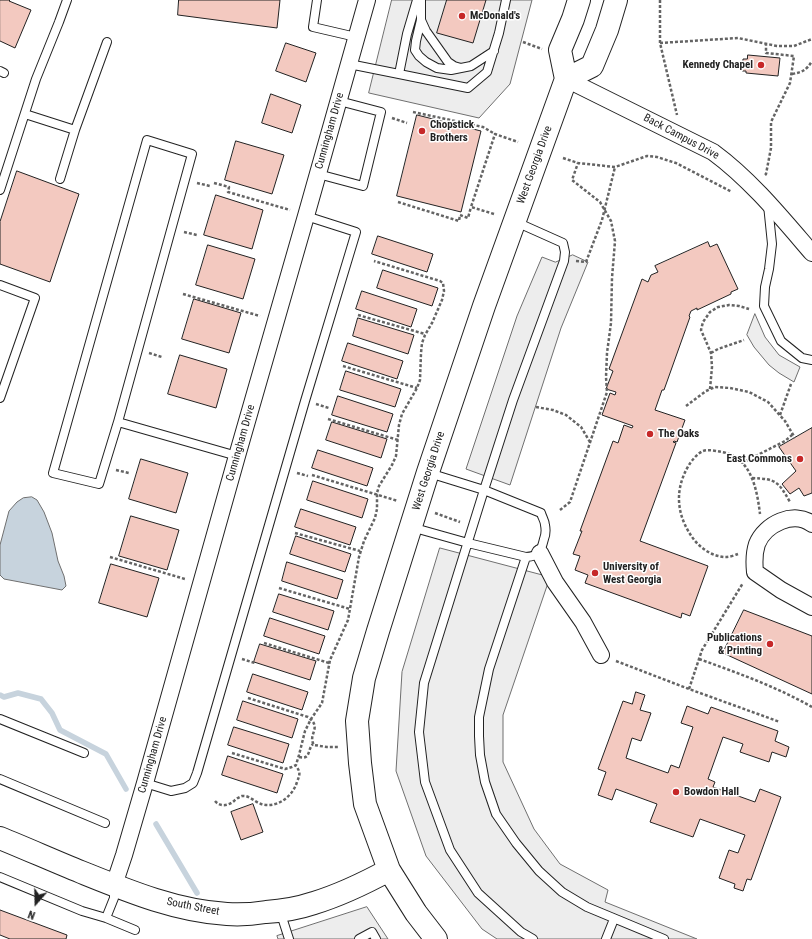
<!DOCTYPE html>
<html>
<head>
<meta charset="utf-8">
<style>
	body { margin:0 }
	#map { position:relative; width:812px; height:939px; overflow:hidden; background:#fff; font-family:"Roboto Condensed",sans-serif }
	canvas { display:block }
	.north { position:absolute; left:16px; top:883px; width:40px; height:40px; -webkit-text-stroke:3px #fff; paint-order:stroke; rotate:200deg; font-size:11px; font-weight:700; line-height:16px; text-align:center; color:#222 }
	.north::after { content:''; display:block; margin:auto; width:14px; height:18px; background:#222; clip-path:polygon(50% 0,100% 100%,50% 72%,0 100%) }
</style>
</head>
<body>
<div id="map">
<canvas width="812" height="939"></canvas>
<div class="north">N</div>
</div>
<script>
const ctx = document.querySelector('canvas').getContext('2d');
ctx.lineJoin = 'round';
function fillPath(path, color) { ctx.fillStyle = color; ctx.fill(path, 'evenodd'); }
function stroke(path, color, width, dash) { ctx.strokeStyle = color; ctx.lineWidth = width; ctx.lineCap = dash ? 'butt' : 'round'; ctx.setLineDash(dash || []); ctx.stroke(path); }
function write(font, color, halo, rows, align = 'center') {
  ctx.font = font + ' "Roboto Condensed",sans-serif'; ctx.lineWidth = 3; ctx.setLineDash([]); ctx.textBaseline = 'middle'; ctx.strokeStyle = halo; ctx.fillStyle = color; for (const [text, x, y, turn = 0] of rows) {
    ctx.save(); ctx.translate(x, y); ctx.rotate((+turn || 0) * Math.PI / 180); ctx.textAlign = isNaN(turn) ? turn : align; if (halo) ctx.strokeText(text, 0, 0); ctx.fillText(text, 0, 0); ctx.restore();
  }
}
const parking = new Path2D(`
	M392 0H532L510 84 479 118 369 93Z
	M573 255 588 262 561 328 510 485 466 469 517 316 542 257 555 262Z
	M755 314 765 337 779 355 800 367 794 382 779 373 769 365 754 347 747 335Z
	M440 548 550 577 503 715V762L534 829 560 864 608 890 605 902 697 939H497L482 929 426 856 396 771 402 672Z
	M367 907 388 939H278L277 936Z`);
fillPath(parking, '#ededed');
stroke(parking, '#6f6f6f', 1);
const water = new Path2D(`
	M32 497 37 500 44 512 52 533 58 561 64 576 66 586 62 590 4 579 0 575V545L9 511 17 502 23 498Z`);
fillPath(water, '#c7d3dd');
stroke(water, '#6f6f6f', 1);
stroke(new Path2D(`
	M0 695 4 697 18 693 41 699 52 713 60 730 106 754 126 789
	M156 824 197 893`), '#c7d3dd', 5.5);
const building = new Path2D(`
	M0 0H10L9 1 31 10 15 48 0 41Z
	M179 0H280L277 28 178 15Z
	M447 0H486L473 43 437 33Z
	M286 43 316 53 306 82 276 71Z
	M748 55 780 58 778 76 746 73V71H742L743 59H747Z
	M271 94 301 105 292 133 262 123Z
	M417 115 481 131 461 212 397 196Z
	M236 141 284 155 272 194 225 180Z
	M17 171 79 194 50 282 0 264V222Z
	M216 195 263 210 252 249 204 235Z
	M378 236 433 254 427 272 372 254Z
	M708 242 710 247 717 244 738 289 731 292V294L697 310V308L691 311 689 316 690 317 664 390H662L655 410 685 420 677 442 674 441 673 442 676 443 640 541 708 566 690 616 682 613 681 618 585 583 588 575 575 570 580 556 573 554 582 531H580L613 441 618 443 624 425 632 428 633 426 602 415 610 393 615 395 616 392 606 389 613 371 609 369 642 279 648 282 651 275 658 272 655 266Z
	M208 245 255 259 243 299 196 285Z
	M383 270 438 288 432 306 377 288Z
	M362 291 417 309 411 327 356 309Z
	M194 299 241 313 229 353 182 339Z
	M358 318 414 335 408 354 353 336Z
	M348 343 403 361 397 379 342 361Z
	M180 355 227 369 216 408 168 394Z
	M346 371 401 389 395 407 340 390Z
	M338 396 393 414 387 432 332 415Z
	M332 422 387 439 381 458 326 440Z
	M812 428V493L804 496 799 488 790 494 782 484 796 471 779 447Z
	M318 450 373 468 367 486 312 468Z
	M141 459 188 473 176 513 129 499Z
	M313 481 368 499 362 518 307 500Z
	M301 509 356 527 350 545 295 527Z
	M131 516 179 530 167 570 119 556Z
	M296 536 351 554 345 572 290 554Z
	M287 562 343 580 337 599 282 581Z
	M111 564 159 578 147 617 99 603Z
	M279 594 334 611 328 630 273 612Z
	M744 610 812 636V694L723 653Z
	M270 618 325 636 319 654 264 636Z
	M260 644 316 661 310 680 254 662Z
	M253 674 308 692 302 710 247 692Z
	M636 692 645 695 640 710 651 713 641 741 632 738 626 758 668 773 671 765 679 768 693 727 681 723 687 706 708 714 711 707 778 731 775 741 789 747 786 757 772 752 769 762 740 752 743 744 723 737 708 779 715 782 713 787 755 802 760 789 781 797 751 880 747 879 743 891 734 888 735 884 719 878 729 850 738 853 745 835 700 819 693 837 650 822 657 804 616 789 612 800 598 795 606 772 598 769 623 701 632 704Z
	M243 701 298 719 292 738 237 720Z
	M234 727 289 744 283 763 228 745Z
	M228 756 283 774 277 793 222 775Z
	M253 804 263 832 241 840 231 812Z
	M0 910 67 935 66 939H10L0 935Z`);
fillPath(building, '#f3c9c0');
stroke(building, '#222', 1);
const lane = new Path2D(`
	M317 0 313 27 356 37
	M417 0 407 34 399 74 468 88 487 72 499 33 506 0
	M421 0V20L416 41 415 50 419 56 426 62 437 68 451 70 471 66 494 51
	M421 20 426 31 448 62 454 66 461 68
	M349 64 399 74
	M0 71 4 73
	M25 114 75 130
	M318 174 363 186 381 112 339 101
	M60 179 75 130 107 42
	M0 190 36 79 59 22 67 0
	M768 205 772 244 769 269 765 287 764 306 781 341 802 358 812 360
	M516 222 563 243 565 252 564 261 513 400 484 490 424 683 419 732 425 782 450 850 478 893 521 932 533 939
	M0 285 35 298 0 398
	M118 422 192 154 147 140 53 473 99 484 118 422 237 456
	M411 527 468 543 526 557C540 556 541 551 544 539 546 534 546 530 545 525 545 521 542 517 541 513L484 490 429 473
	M526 557 489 669 479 717V736L480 755 485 782 496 814 516 843 539 871 562 892 587 907 664 939
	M0 719 84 753
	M0 779 105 823
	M145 783 171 791 185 788 193 783 197 773 305 401 356 232 306 216
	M0 877 82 911 106 918 135 930
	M280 911 289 939
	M106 918 114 898V886
	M359 939 372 932 376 939
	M606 939 614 919`);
const street = new Path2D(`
	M566 79 713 152C751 180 781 217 812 253
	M812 524C794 510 765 524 757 544 754 553 754 562 755 572L781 590 812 607
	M540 553 555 582 583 622 601 655
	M114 885 124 855 145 783 237 456 306 216 367 0`);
const secondary = new Path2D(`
	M566 79 592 66 607 30 616 0
	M0 838C27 849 54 861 81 872 128 891 176 911 227 914 240 915 253 914 266 912 282 911 299 908 314 903 340 895 365 883 389 870
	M436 939 416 913 389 870 365 804 360 763 357 721 364 678 378 631 428 472 484 306 566 79 560 50 573 19 579 0`);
stroke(lane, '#222', 10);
stroke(street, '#222', 18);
stroke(secondary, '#222', 24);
stroke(new Path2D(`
	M660 0V43L677 115
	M523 42 542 49
	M660 43 738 38 777 46H794L812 39
	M792 74C802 72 806 71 812 61
	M413 112 483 127 495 134
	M392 118 407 123
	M563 158 578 163 615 167 647 156 657 157 676 163 732 192
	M765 175 766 174 771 148V122L790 83 794 56 766 53V44
	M197 183 210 186
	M214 183 229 187 228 192 290 210
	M398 202 459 221 460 215 468 218 471 207
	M494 214 471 207 495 134 518 142
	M184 232 197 235
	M576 261 586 262 602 220 615 167
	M183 294 260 316
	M358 315 425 334
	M149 353 162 357
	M711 353 718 349 744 340
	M343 366 417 388
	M710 389 712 367 711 353 701 330 703 322 710 312 718 307 729 305 739 306 749 309
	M316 404 329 408
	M686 406 706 391 715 387 730 388 749 392 768 402 785 421 795 438
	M536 407 553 410 566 415 581 427 590 442
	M780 415 791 384
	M328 419 398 440
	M742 463 785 441 792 435
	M116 470 129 473
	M297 473 308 476
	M312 475 398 501
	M752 478C776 479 778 481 790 502
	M560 510 570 502 607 392 606 377 607 353 611 323 612 278 615 241 611 221 600 202 572 180 578 163
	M435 513 460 522
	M295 533 360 551
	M738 554C735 555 730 557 726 557 714 557 703 550 695 541 677 518 673 491 689 465 692 460 698 453 703 451 709 449 716 451 722 452 751 457 757 489 760 514
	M110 557 185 579
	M279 588 350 609
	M264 643 329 663
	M242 659 255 663
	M699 659C738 673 777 687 812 707
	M616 661 689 689 780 722
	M689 689 702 650 743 583
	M248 698 308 717C323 728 307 734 314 745L327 747H339
	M232 753 285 769 292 767 296 765 299 755 305 731 311 719 322 703 330 660 348 620 359 557 364 541 375 518 377 509V493L379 486 392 465 396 456 399 425 402 414 417 388 420 380 421 353 422 343 425 335 432 323 442 300 444 291 443 283 440 281 374 261
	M299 757C311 760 307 750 313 744
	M215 801C220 807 228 806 234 801 236 799 239 797 242 796 249 795 255 802 261 804 277 809 293 796 297 782 300 774 301 772 295 765`), '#646464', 2.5, [3, 2]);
stroke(lane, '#fff', 8);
stroke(street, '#fff', 16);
stroke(secondary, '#fff', 22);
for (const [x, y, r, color] of [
	[462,16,4,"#c62828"],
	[761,65,4,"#c62828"],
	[422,131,4,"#c62828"],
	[650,434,4,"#c62828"],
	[800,459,4,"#c62828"],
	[595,573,4,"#c62828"],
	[770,644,4,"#c62828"],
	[676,792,4,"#c62828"]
]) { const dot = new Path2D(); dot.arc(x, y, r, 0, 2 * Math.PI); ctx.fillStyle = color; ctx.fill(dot); stroke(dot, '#fff', 1.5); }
write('bold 11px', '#222', '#fff', [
	["McDonald's",470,16],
	["Kennedy Chapel",753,65,"right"],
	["Chopstick",430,125],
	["Brothers",430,138],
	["The Oaks",658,434],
	["East Commons",792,459,"right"],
	["University of",603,567],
	["West Georgia",603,580],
	["Publications",762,638,"right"],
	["& Printing",762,651,"right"],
	["Bowdon Hall",684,792]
], 'left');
write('11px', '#222', '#fff', [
	["Cunningham Drive",330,131,-74],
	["Back Campus Drive",681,137,28],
	["West Georgia Drive",535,165,-70],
	["Cunningham Drive",241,443,-74],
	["West Georgia Drive",429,471,-72],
	["Cunningham Drive",153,755,-74],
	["South Street",193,907,11]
]);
</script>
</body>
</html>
